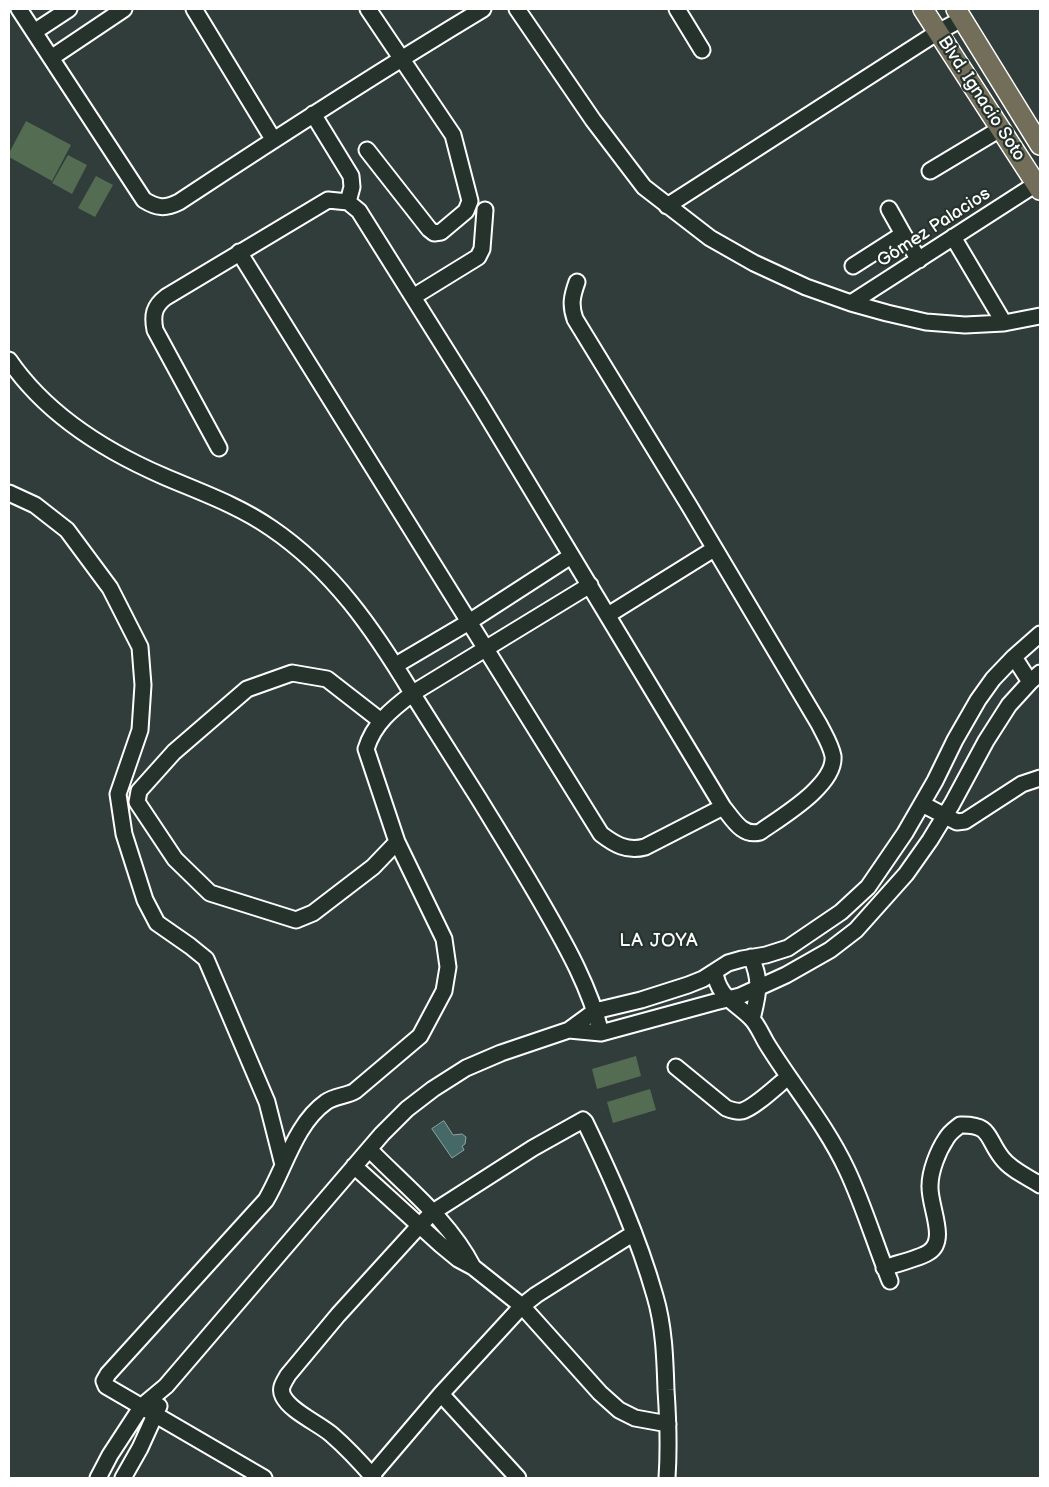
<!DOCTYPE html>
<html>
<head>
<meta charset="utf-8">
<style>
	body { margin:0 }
	#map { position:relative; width:1049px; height:1487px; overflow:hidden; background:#313d3b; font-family:"Balsamiq Sans",sans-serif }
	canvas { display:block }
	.frame { position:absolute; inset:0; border:10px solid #fff; pointer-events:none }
</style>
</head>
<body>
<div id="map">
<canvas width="1049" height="1487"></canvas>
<div class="frame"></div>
</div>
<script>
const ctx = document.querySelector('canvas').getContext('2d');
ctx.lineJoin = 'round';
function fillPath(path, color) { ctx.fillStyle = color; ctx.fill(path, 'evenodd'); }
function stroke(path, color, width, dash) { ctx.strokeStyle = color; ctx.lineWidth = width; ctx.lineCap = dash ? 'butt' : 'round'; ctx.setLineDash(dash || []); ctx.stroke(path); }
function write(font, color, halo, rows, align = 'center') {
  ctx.font = font + ' "Balsamiq Sans",sans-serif'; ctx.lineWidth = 4.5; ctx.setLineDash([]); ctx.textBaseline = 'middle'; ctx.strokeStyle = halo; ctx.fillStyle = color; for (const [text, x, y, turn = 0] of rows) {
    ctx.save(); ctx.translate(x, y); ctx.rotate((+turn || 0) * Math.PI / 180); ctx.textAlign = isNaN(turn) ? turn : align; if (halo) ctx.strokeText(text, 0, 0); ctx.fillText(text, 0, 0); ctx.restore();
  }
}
fillPath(new Path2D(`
	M26 121 71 145 52 181 9 157V153Z
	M68 155 87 165 72 194 52 183Z
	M96 176 113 185 95 217 78 208Z
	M636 1056 641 1076 597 1089 592 1069Z
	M650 1089 656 1110 613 1123 607 1102Z`), '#536c52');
const water = new Path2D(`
	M444 1121 453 1135 462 1134 466 1137 465 1144 462 1146 464 1150 452 1158 432 1129Z`);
fillPath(water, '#446967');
stroke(water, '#8fa5a4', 1);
const minor = new Path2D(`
	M19 9 144 200C157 208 165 209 179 202 279 136 380 71 483 9
	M194 9 273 139
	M517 9 593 120 644 187 710 238 754 263 806 287 851 303 887 313 926 322 965 325 1004 323 1040 316
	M677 9 702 50
	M34 32 69 9
	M51 58 124 9
	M313 114 351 176 352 187 348 202
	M367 150 429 229 434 233 441 232 466 211 470 201 453 135 368 9
	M930 171 1000 129
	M667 206 938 32 962 19
	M889 209 903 234
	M953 237 1004 323
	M239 252 601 834C614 844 627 852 645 847L723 807
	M853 266 903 234 919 260
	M413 297 478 257 482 249 485 210
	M851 303 1036 184
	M9 360C46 414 103 450 163 476 200 492 238 505 271 528 333 570 374 630 412 693 434 728 457 764 479 799 501 835 523 870 544 907 567 947 590 988 601 1033
	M219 448 155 330C152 315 154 306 166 297L328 200 348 202 359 211 480 404 723 807C733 819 742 837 760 832 781 817 836 785 833 756 831 745 824 734 819 724L690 507 575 319C570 305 572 296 577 282
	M9 493 35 505 67 530 110 588 140 647 143 685 140 730 118 794 124 834 145 900 157 923 190 946 206 959 267 1102 283 1165
	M608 615 714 549
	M1014 657 1030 682
	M396 665 469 622 571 556
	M381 721 327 679 292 673 247 689 174 752 139 791 137 802 175 859 210 893 296 920 313 913 373 867 397 842
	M922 804 957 822 965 821 1022 784 1040 778
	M751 957C762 982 758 994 752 1019
	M715 972C718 997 735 1002 751 1018 758 1025 762 1036 767 1044 793 1086 826 1125 847 1170 864 1206 875 1244 890 1281
	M569 1030 601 1033 715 1002 740 996 786 975 830 950 856 930 906 874 930 840 952 804 986 741 1009 705 1030 682 1040 673
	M676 1067 726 1108C731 1110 737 1112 742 1111 754 1108 778 1085 788 1077
	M369 1149C405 1186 449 1220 473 1267
	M354 1166 441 1245 458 1259 473 1267 522 1306 600 1393 619 1410 635 1418 668 1424
	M884 1268C895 1264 921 1258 929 1252 948 1240 929 1206 930 1186 930 1171 938 1151 946 1139 949 1133 955 1129 960 1125 992 1124 986 1138 1002 1158 1011 1170 1028 1177 1040 1185
	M441 1394 518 1478
	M372 1475 441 1394 522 1306 536 1295 634 1233
	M98 1478 110 1455 142 1406 166 1386 382 1134 407 1109 433 1089 466 1068 501 1053 569 1030 595 1011 641 1000 688 985 703 979 728 963 742 959 766 955 788 948 841 912 868 887 905 833 935 781 955 740 978 700 993 679 1014 657 1040 634
	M123 1478 140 1448 159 1406
	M264 1478 106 1386 104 1381 108 1374 266 1200C285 1168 295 1124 326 1102 334 1096 347 1096 355 1091L420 1036 444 991 448 967 444 939 397 842 366 749C374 723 392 709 413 693L590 585
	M374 1478C361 1463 346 1447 331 1434 318 1423 290 1411 283 1396 279 1388 284 1382 288 1375L338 1315 419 1226 433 1212 533 1148 583 1120 585 1122C612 1178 638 1236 655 1296 664 1326 665 1359 666 1390 668 1419 669 1449 667 1478`);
const major = new Path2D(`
	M923 9 1040 190
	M956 9 1040 145`);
stroke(minor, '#fff', 19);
stroke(major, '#fff', 22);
stroke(minor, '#26332d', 15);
stroke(major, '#726e59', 19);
write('18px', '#fff', '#26332d', [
	["Blvd. Ignacio Soto",981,99,57],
	["Gómez Palacios",934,228,-33]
]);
ctx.letterSpacing = '1px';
write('19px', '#fff', '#26332d', [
	["LA JOYA",659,941]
]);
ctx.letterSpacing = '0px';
</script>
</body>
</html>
